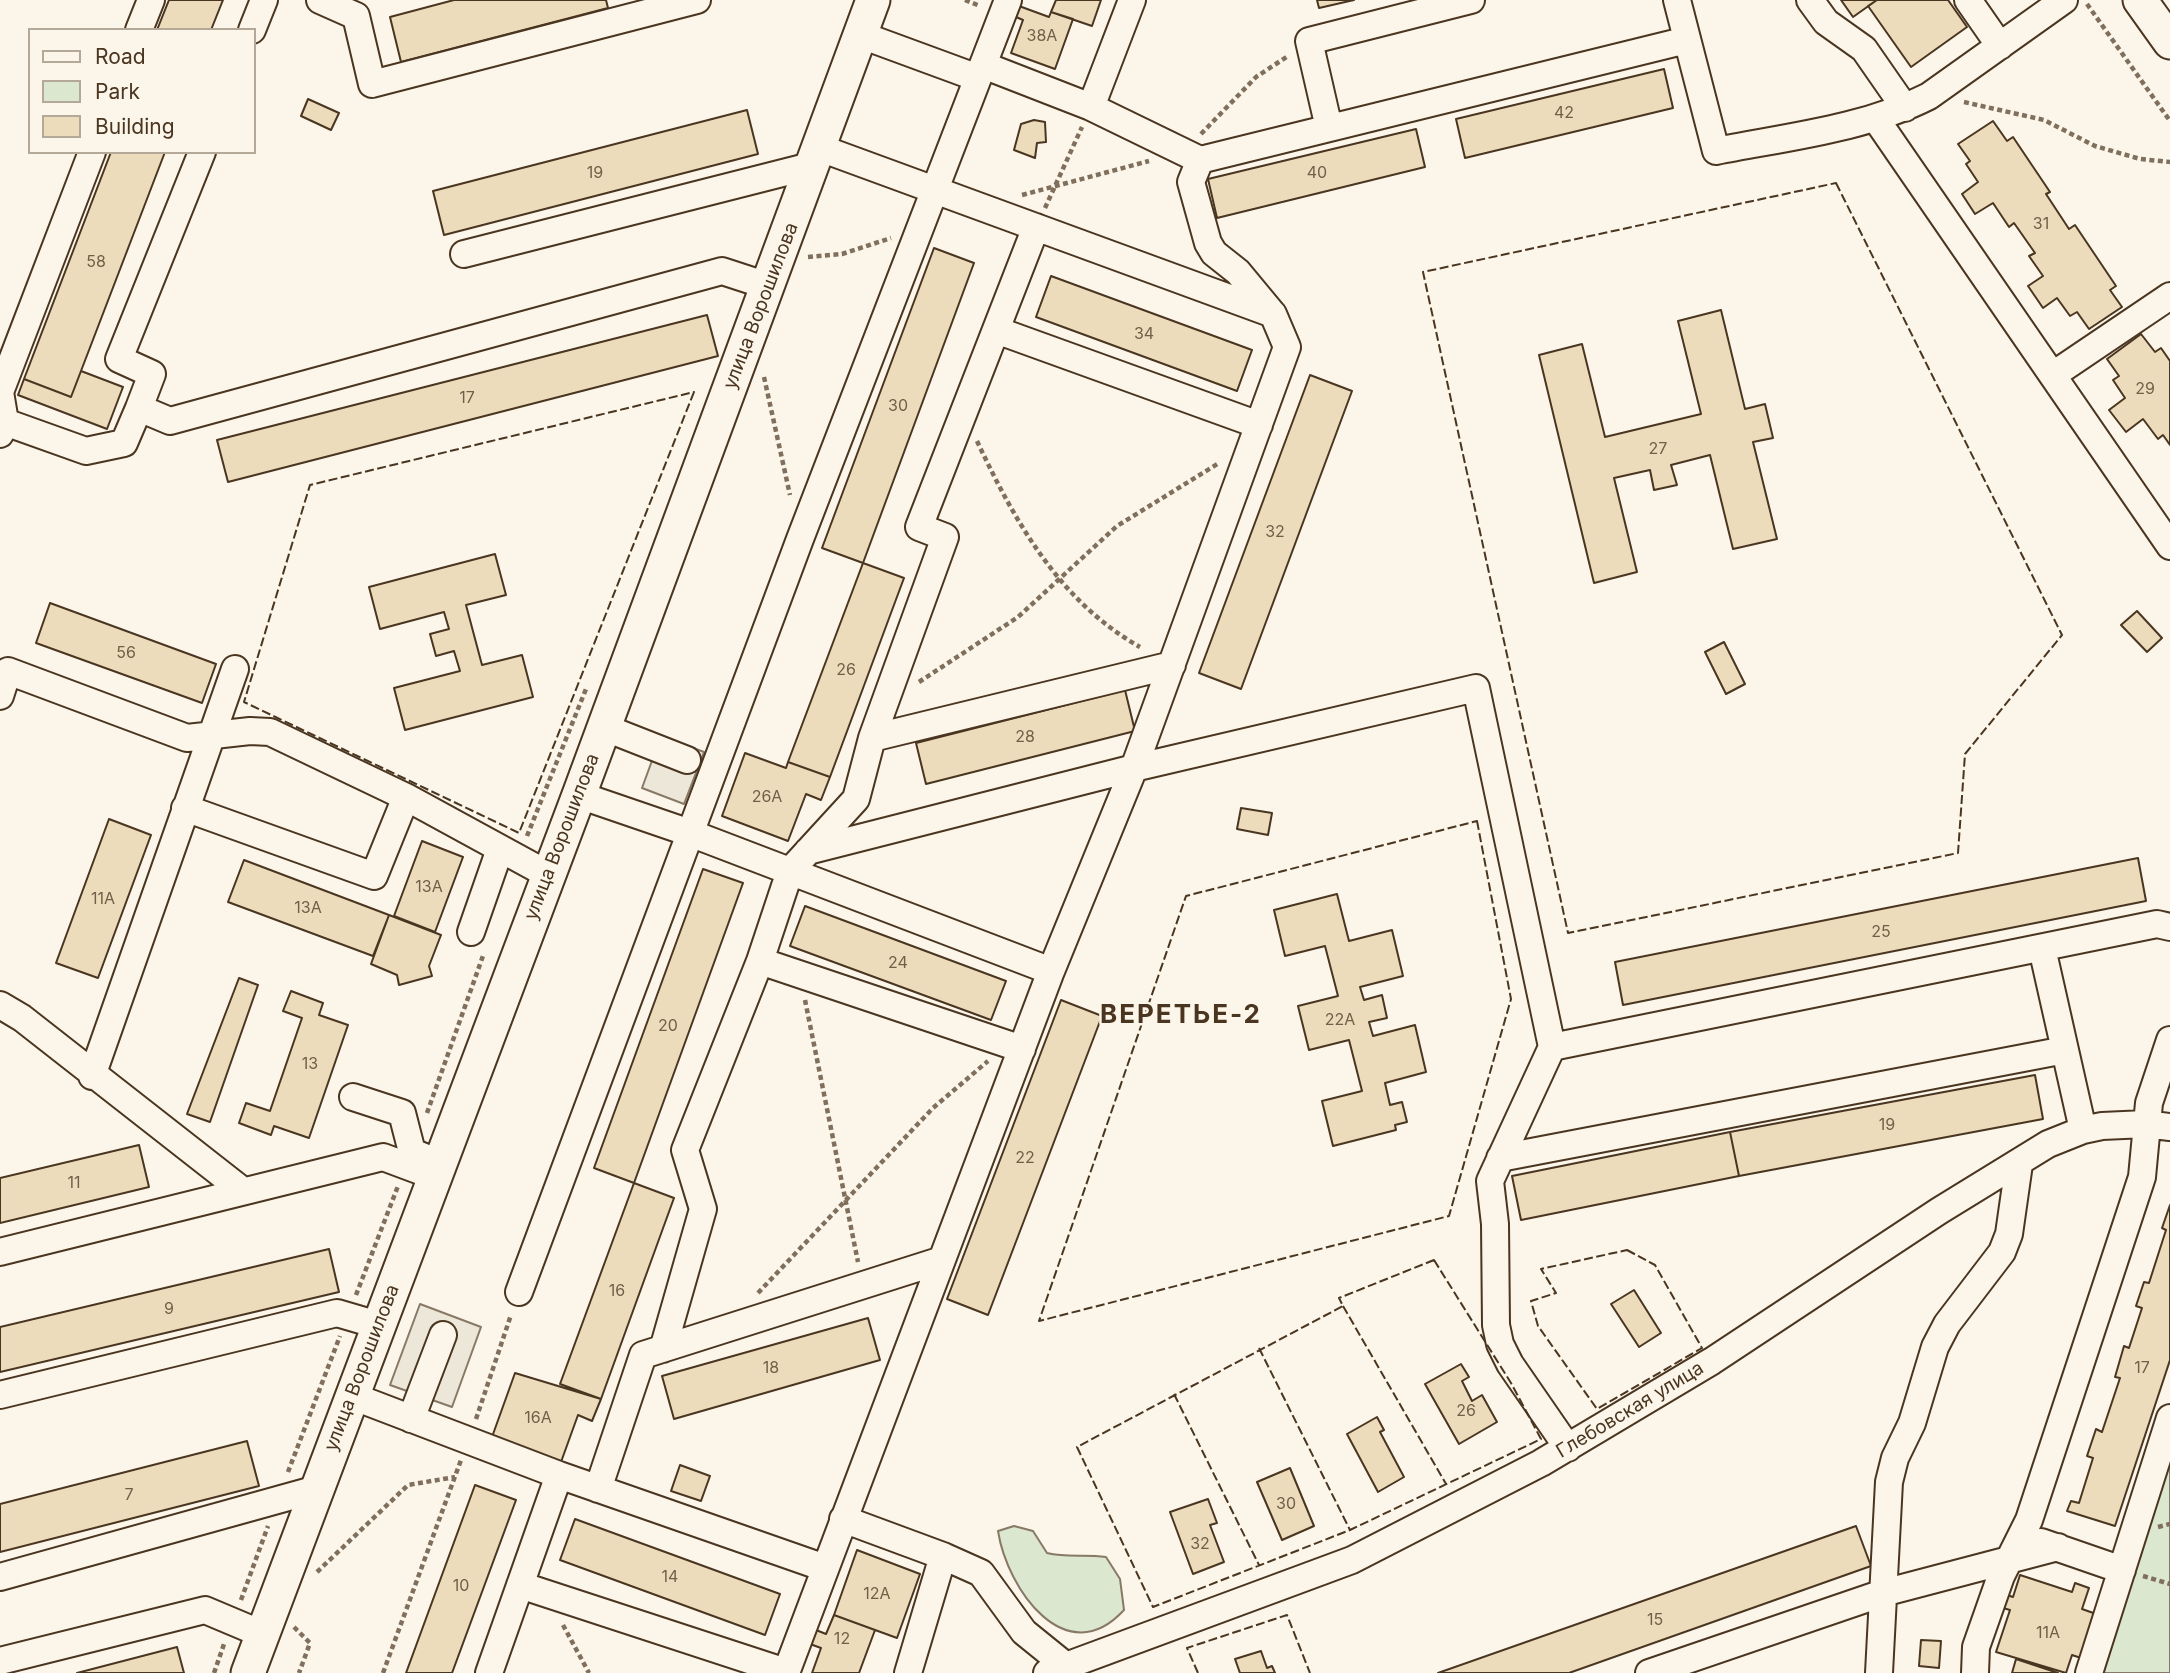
<!DOCTYPE html>
<html>
<head>
<meta charset="utf-8">
<style>
	body { margin:0 }
	#map { position:relative; width:2170px; height:1673px; overflow:hidden; background:#fbf6e9; font-family:Inter,sans-serif }
	canvas { display:block }
	.legend { position:absolute; left:28px; top:28px; width:228px; height:126px; box-sizing:border-box; background:#fbf6e9; border:2px solid #b4a999; margin:0; padding:9px 12px; list-style:none; font-size:21px; color:#4a3520 }
	.legend li { display:flex; align-items:center; gap:14px; height:35px }
	.legend b { width:35px; border:2px solid #b4a999 }
</style>
</head>
<body>
<div id="map">
<canvas width="2170" height="1673"></canvas>
<ul class="legend">
<li><b style="height:9px;background:#fbf6e9"></b>Road</li>
<li><b style="height:19px;background:#dce7d0"></b>Park</li>
<li><b style="height:19px;background:#ecdcbc"></b>Building</li>
</ul>
</div>
<script>
const ctx = document.querySelector('canvas').getContext('2d');
ctx.lineJoin = 'round';
function fillPath(path, color) { ctx.fillStyle = color; ctx.fill(path, 'evenodd'); }
function stroke(path, color, width, dash) { ctx.strokeStyle = color; ctx.lineWidth = width; ctx.lineCap = dash ? 'butt' : 'round'; ctx.setLineDash(dash || []); ctx.stroke(path); }
function write(font, color, halo, rows, align = 'center') {
  ctx.font = font + ' Inter,sans-serif'; ctx.lineWidth = 5; ctx.setLineDash([]); ctx.textBaseline = 'middle'; ctx.strokeStyle = halo; ctx.fillStyle = color; for (const [text, x, y, turn = 0] of rows) {
    ctx.save(); ctx.translate(x, y); ctx.rotate((+turn || 0) * Math.PI / 180); ctx.textAlign = isNaN(turn) ? turn : align; if (halo) ctx.strokeText(text, 0, 0); ctx.fillText(text, 0, 0); ctx.restore();
  }
}
const green = new Path2D(`
	M2170 1460V1673H2102Z
	M1014 1526 1033 1531 1047 1553C1067 1558 1085 1554 1106 1557L1120 1579 1124 1610C1066 1673 1007 1589 998 1531Z`);
fillPath(green, '#dce7d0');
stroke(green, '#887966', 2);
const parking = new Path2D(`
	M661 736 704 752 684 804 642 788Z
	M420 1304 481 1327 452 1407 390 1385Z`);
fillPath(parking, '#ede7d9');
stroke(parking, '#887966', 2);
const building = new Path2D(`
	M169 0H223L211 30H157Z
	M454 0H606L608 8 401 62 390 17Z
	M1056 0H1101L1092 26 1051 12Z
	M1317 0H1354L1319 8Z
	M1841 0H1877L1853 17Z
	M1877 0H1948L1967 27 1911 67 1868 6Z
	M1019 6 1049 17 1051 12 1073 19 1055 69 1011 53 1023 20 1016 17Z
	M1664 69 1673 108 1465 158 1456 119Z
	M308 99 339 113 331 130 301 116Z
	M747 110 758 154 444 235 433 191Z
	M1034 120 1045 122 1046 142 1037 143 1035 158 1014 150 1021 124Z
	M1993 121 2007 141 2013 137 2050 192 2046 194 2069 229 2075 225 2116 286 2110 290 2122 307 2089 329 2077 312 2070 316 2057 298 2043 308 2028 286 2043 276 2029 256 2035 253 2014 223 2009 227 1993 203 1975 214 1962 194 1978 182 1966 164 1970 161 1958 144Z
	M1416 129 1425 167 1217 218 1208 179Z
	M111 152H165L71 397 24 379Z
	M934 248 974 263 863 563 822 548Z
	M1051 276 1252 350 1237 391 1036 317Z
	M1721 310 1745 409 1765 404 1773 438 1753 442 1777 539 1733 549 1710 455 1671 465 1677 485 1654 490 1650 470 1614 478 1637 572 1594 583 1539 355 1582 344 1605 437 1701 414 1678 321Z
	M707 315 718 356 228 482 217 440Z
	M2141 334 2155 352 2161 348 2170 361V445L2163 435 2158 439 2143 419 2126 432 2109 410 2125 398 2113 380 2119 376 2107 359Z
	M81 371 123 387 107 429 18 395 24 379 71 397Z
	M1310 375 1352 391 1241 689 1199 673Z
	M495 554 506 595 466 605 482 665 522 655 533 697 405 730 394 688 460 671 454 651 436 656 430 634 449 629 444 612 380 629 369 587Z
	M863 563 904 578 830 777 788 762Z
	M50 603 216 664 202 703 36 643Z
	M2137 611 2162 638 2147 652 2121 625Z
	M1724 642 1745 684 1726 694 1705 652Z
	M1125 690 1135 731 926 784 916 743Z
	M745 753 786 768 788 762 830 777 821 800 806 794 788 841 722 816Z
	M1241 808 1272 813 1268 835 1237 829Z
	M109 819 151 835 98 978 56 963Z
	M422 841 463 857 435 932 394 916Z
	M2138 858 2146 901 1623 1005 1615 962Z
	M244 860 389 915 373 956 228 902Z
	M703 869 743 883 634 1183 594 1168Z
	M1337 894 1349 941 1392 930 1403 976 1360 987 1364 1000 1382 995 1387 1018 1369 1022 1373 1036 1415 1025 1426 1072 1385 1083 1390 1105 1402 1102 1407 1122 1395 1125 1396 1130 1333 1146 1322 1101 1362 1091 1349 1040 1309 1050 1298 1006 1338 996 1325 946 1285 956 1274 910Z
	M805 906 1006 981 991 1020 790 946Z
	M389 915 441 935 429 966 432 976 399 985 397 975 371 964Z
	M239 978 258 985 210 1122 187 1114Z
	M291 991 323 1003 319 1015 348 1025 309 1138 274 1126 271 1135 239 1123 246 1103 270 1111 302 1018 283 1011Z
	M1061 1000 1102 1016 988 1315 947 1299Z
	M2035 1075 2043 1119 1739 1176 1730 1132Z
	M1730 1132 1739 1176 1521 1220 1512 1176Z
	M139 1145 149 1187 0 1223V1178Z
	M634 1183 674 1198 601 1399 560 1384Z
	M2170 1205V1360L2115 1526 2067 1511 2071 1501 2079 1503 2093 1458 2087 1456 2096 1429 2102 1432 2120 1378 2115 1377 2124 1346 2129 1348 2142 1308 2136 1306 2144 1282 2149 1283 2166 1230 2162 1228Z
	M329 1249 339 1292 0 1372V1327Z
	M1634 1290 1661 1333 1639 1347 1611 1304Z
	M868 1318 880 1360 674 1419 662 1376Z
	M1461 1364 1469 1377 1462 1381 1472 1401 1482 1395 1497 1422 1459 1444 1425 1384Z
	M515 1373 601 1399 592 1421 578 1415 561 1462 492 1437Z
	M1377 1417 1384 1430 1380 1432 1404 1477 1378 1492 1347 1434Z
	M247 1441 259 1486 0 1552V1504Z
	M680 1465 710 1476 701 1501 671 1491Z
	M1290 1468 1314 1526 1282 1540 1257 1482Z
	M475 1485 516 1500 452 1673H406Z
	M1208 1499 1217 1523 1210 1525 1224 1562 1193 1574 1170 1512Z
	M575 1519 780 1594 765 1635 560 1560Z
	M1856 1526 1871 1566 1569 1673H1438Z
	M857 1550 920 1574 897 1638 834 1615Z
	M2020 1575 2072 1592 2075 1583 2089 1588 2082 1609 2099 1615 2084 1659 2072 1655 2066 1673 1996 1652 2010 1610 2003 1608 2007 1595 2013 1597Z
	M834 1615 875 1630 859 1673H812L821 1648 810 1644 816 1630 826 1634Z
	M1921 1640 1941 1641 1939 1668 1919 1666Z
	M177 1647 184 1673H77Z
	M1261 1651 1267 1668 1272 1666 1275 1673H1240L1235 1659Z
	M2016 1659 2058 1673H2012Z`);
fillPath(building, '#ecdcbc');
stroke(building, '#4a3520', 2);
const minor = new Path2D(`
	M320 0 356 16 372 84 697 0
	M1677 0 1716 151C1787 137 1864 129 1929 96L2064 0
	M1810 0 1826 22 1864 49 1905 108
	M1968 0 2000 46
	M139 30 151 0
	M252 30 264 0
	M861 35 978 78
	M983 65 1091 107 1132 0
	M1091 107 1200 160 1687 40
	M1876 119 2170 546
	M1329 128 1309 41 1471 0
	M1200 160 1191 182 1208 243 1214 253 1238 272 1272 313
	M1036 227 919 527 945 537 872 738 1172 665
	M464 254 814 165
	M996 330 1259 425
	M2053 375 2170 296
	M139 408 152 374 119 359 202 152
	M5 422 86 451 124 443 139 408 170 421 722 271 768 286
	M0 434 5 422 0 392 92 152
	M0 696 8 671 187 738 250 731 270 732 406 797 547 874
	M603 727 687 760
	M872 738 856 799 790 871 760 961 1022 1049
	M579 795 690 833 1051 971
	M185 808 374 876 406 797
	M808 851 1134 768 1476 688 1552 1047 1490 1181 1495 1224 1496 1325 1500 1344 1510 1364 1568 1448
	M471 932 500 849
	M2042 948 2083 1130
	M0 1005 22 1018 243 1191
	M1552 1047 2157 924 2170 927
	M92 1076 235 669
	M353 1097 402 1113 412 1152 439 1163
	M1500 1158 2065 1050
	M0 1252 383 1157 434 1176
	M519 1292 800 539 1008 0
	M663 1349 703 1209 685 1150 760 961
	M0 1395 337 1313 378 1325
	M352 1396 559 1475 825 1568
	M411 1419 443 1335
	M598 1489 643 1355 939 1261
	M843 1519 943 1556 908 1673
	M2041 1542 2122 1570
	M943 1556 981 1573 1024 1632 1066 1666
	M0 1577 317 1489
	M520 1585 786 1672
	M0 1661 205 1610 262 1634
	M489 1673 559 1475
	M786 1673 1051 971 1134 768 1287 347 1273 314 820 148
	M1047 1673 1352 1560 1541 1463 1712 1361 1939 1211 2048 1144 2083 1130 2102 1126 2146 1124 2170 1127
	M1649 1673 1883 1593 2058 1547
	M1879 1673 1889 1482 1895 1458 1912 1423 1935 1347 1947 1324 2002 1252 2009 1234 2019 1164
	M1975 1673 1976 1647 2001 1576 2029 1520 2142 1177 2149 1103 2170 1040
	M2089 1673 2170 1418`);
const major = new Path2D(`
	M2140 0 2170 42
	M248 1673 579 795 873 0`);
stroke(minor, '#4a3520', 30);
stroke(major, '#4a3520', 37);
stroke(new Path2D(`
	M965 0 980 6
	M2087 4 2170 121
	M1964 102 2044 120 2095 146 2140 159 2170 162
	M1201 134 1256 77 1288 56
	M1022 195 1149 161
	M1045 208 1082 127
	M808 257 842 254 891 238
	M764 377 790 495
	M977 441C1015 522 1060 602 1140 647
	M919 682 1018 617 1117 526 1219 463
	M527 836 586 689
	M805 1000 858 1262
	M427 1113 484 953
	M758 1293 933 1108 988 1061
	M356 1295 398 1186
	M476 1419 511 1315
	M288 1472 340 1336
	M2158 1527 2170 1524
	M317 1572 408 1485 455 1477
	M2143 1576 2170 1584
	M241 1600 268 1526
	M563 1625 589 1673
	M294 1627 310 1643 299 1673
	M214 1673 224 1644
	M383 1673 461 1460`), '#7f6f5c', 4.5, [5, 3.5]);
stroke(minor, '#fbf6e9', 26);
stroke(major, '#fbf6e9', 33);
stroke(new Path2D(`
	M1836 183 2062 635 1965 754 1958 853 1568 933 1423 272Z
	M694 392 519 833 244 702 310 485Z
	M1477 821 1511 999 1449 1216 1039 1321 1186 896Z
	M1627 1250 1655 1265 1702 1348 1597 1409 1538 1326 1531 1301 1556 1293 1541 1269Z
	M1434 1260 1511 1383 1541 1439 1350 1530 1153 1607 1077 1447 1343 1306 1339 1298Z
	M1343 1306 1446 1484
	M1259 1348 1350 1530
	M1174 1394 1259 1565
	M1198 1673 1187 1648 1287 1615 1310 1673`), '#4a3520', 2, [9, 3.5]);
write('16px', '#725f47', null, [
	["38А",1042,36],
	["42",1564,113],
	["19",595,173],
	["40",1317,173],
	["31",2041,224],
	["58",96,262],
	["34",1144,334],
	["29",2145,389],
	["17",467,398],
	["30",898,406],
	["27",1658,449],
	["32",1275,532],
	["56",126,653],
	["26",846,670],
	["28",1025,737],
	["26А",767,797],
	["13А",429,887],
	["11А",103,899],
	["13А",308,908],
	["25",1881,932],
	["24",898,963],
	["22А",1340,1020],
	["20",668,1026],
	["13",310,1064],
	["19",1887,1125],
	["22",1025,1158],
	["11",74,1183],
	["16",617,1291],
	["9",169,1309],
	["18",771,1368],
	["17",2142,1368],
	["26",1466,1411],
	["16А",538,1418],
	["7",129,1495],
	["30",1286,1504],
	["32",1200,1544],
	["14",670,1577],
	["10",461,1586],
	["12А",877,1594],
	["15",1655,1620],
	["11А",2048,1633],
	["12",842,1639]
]);
write('19px', '#4a3520', '#fbf6e9', [
	["улица Ворошилова",761,306,-69],
	["улица Ворошилова",562,837,-69],
	["улица Ворошилова",362,1368,-69],
	["Глебовская улица",1630,1410,-31]
]);
ctx.letterSpacing = '2px';
write('bold 26px', '#4a3520', '#fbf6e9', [
	["ВЕРЕТЬЕ-2",1181,1015]
]);
ctx.letterSpacing = '0px';
</script>
</body>
</html>
